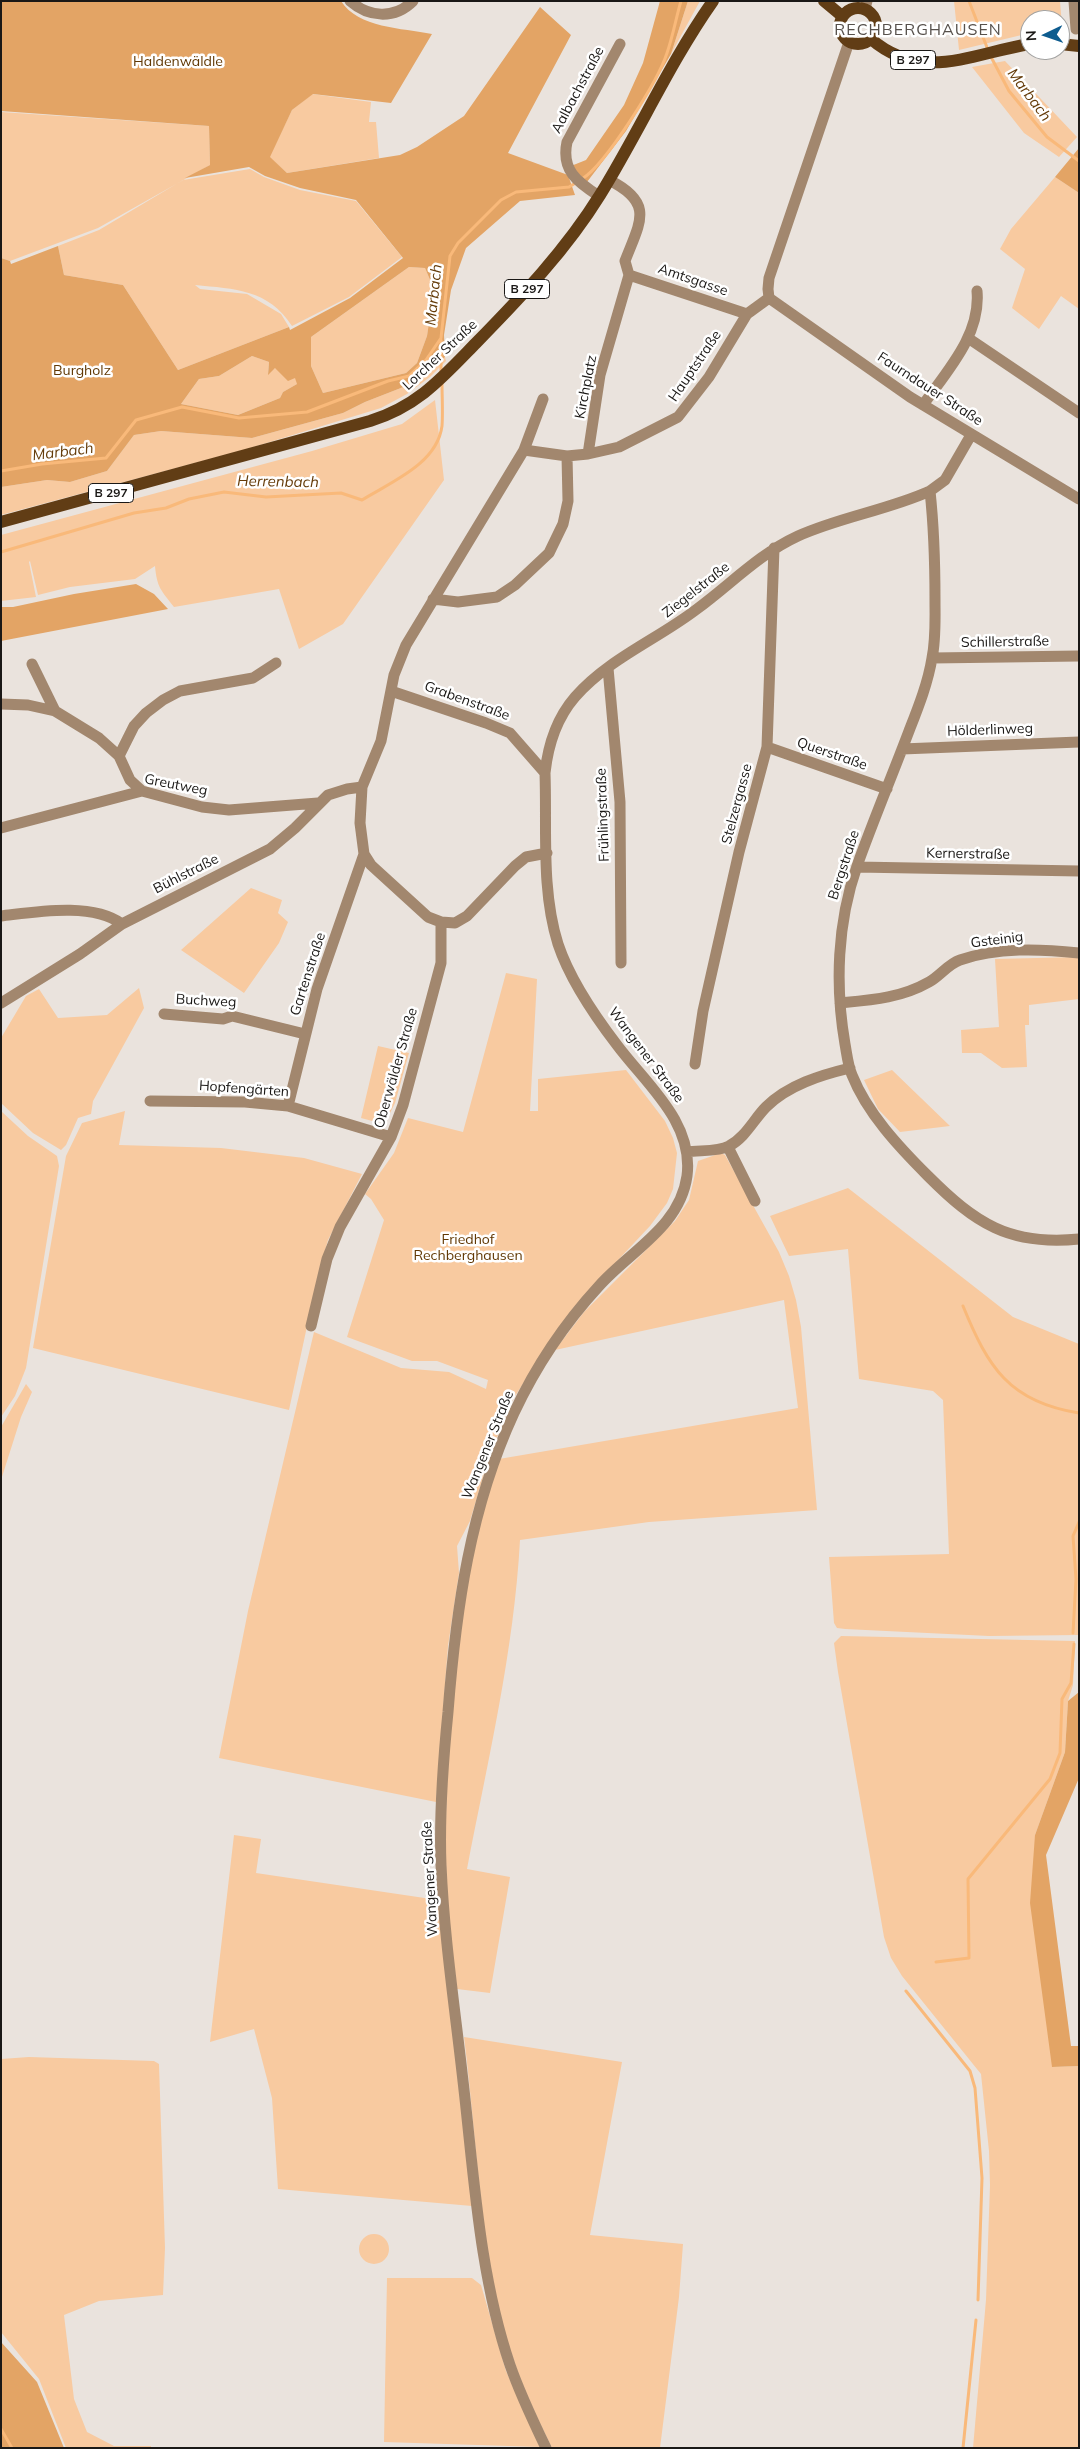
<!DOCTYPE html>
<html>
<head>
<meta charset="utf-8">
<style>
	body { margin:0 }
	#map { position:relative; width:1080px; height:2449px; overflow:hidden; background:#eae3dd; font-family:Mulish,sans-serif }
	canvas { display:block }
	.frame { position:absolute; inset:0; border:2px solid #1a1816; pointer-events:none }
	.north { position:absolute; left:1020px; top:10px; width:50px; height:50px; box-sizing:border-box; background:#fff; border:1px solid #a3a3a2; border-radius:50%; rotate:267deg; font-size:14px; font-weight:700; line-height:20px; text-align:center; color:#1a1816 }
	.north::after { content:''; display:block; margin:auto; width:18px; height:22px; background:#0e5c8f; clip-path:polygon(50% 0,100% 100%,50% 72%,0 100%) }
</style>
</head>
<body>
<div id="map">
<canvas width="1080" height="2449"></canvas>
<div class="frame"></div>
<div class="north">N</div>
</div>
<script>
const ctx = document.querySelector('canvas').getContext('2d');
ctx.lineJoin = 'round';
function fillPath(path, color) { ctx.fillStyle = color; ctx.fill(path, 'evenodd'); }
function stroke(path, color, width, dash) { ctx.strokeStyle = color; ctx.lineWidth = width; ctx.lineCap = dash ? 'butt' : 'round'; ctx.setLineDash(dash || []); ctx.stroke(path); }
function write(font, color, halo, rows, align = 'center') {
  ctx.font = font + ' Mulish,sans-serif'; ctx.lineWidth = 5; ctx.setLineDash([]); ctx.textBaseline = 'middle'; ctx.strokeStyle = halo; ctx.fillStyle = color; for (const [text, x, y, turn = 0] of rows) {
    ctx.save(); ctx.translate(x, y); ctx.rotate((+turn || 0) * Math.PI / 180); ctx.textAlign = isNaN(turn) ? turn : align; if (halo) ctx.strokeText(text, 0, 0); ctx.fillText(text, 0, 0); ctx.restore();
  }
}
fillPath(new Path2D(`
	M688 1H700L671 54Z
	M954 1H1060L1062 26H1060V20H1030V33L959 50Z
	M1005 61 1077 137 1059 157 1024 133 972 67Z
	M312 94 371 102 369 122H376L379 158 287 173 269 157 292 110Z
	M1 112 209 126 210 165 98 228 10 261 1 258Z
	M250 169 264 177 300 190 356 201 402 257 349 297 292 326C268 289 235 289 195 285L200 289 247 294 281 314 289 327 178 370 123 285 64 275 58 246 99 230 183 180Z
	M1055 177 1079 193V309L1061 296 1039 329 1012 308 1025 269 1000 249 1011 229Z
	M409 267 425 268 434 289 427 336 417 363 406 373 323 393 311 366V337Z
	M295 350 297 384 283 392 280 398 238 415 181 404 199 379 219 376 252 356 269 362 268 374Z
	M445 357 446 361 430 377 407 394 381 408 247 449 1 515V487L47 480 70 482 107 471 134 435 161 431 252 438 343 413 365 402 406 386Z
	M435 400 444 480 343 624 299 649 279 589 174 607C161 590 157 588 155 566L135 579 70 587 38 595 30 561 29 562 36 597 1 601V535L312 451 402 424Z
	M251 888 282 900 278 913 288 922 279 943 244 993 181 950Z
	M1079 957V999L1029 1005V1025H1025L1027 1067 1002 1068 981 1053H962L961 1030 999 1027 995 959Z
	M506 973 537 979 530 1111H538V1079L626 1070 665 1121 673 1138 677 1153 673 1189 667 1203 650 1226 574 1307 556 1332 512 1401 489 1457 470 1521 457 1546 459 1573 448 1646 436 1802 219 1758 248 1611 314 1332 401 1368 449 1372 486 1389 488 1380 437 1361H412L347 1337 384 1220 371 1199 365 1194 394 1153 408 1118 463 1132Z
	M139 988 144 1008 93 1101 91 1114 78 1118 66 1145 61 1150 33 1133 1 1103V1038L26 996 39 989 58 1018 107 1015Z
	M378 1046 409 1053 395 1103 388 1117 376 1122 361 1118Z
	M892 1070 950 1126 900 1132 878 1109 864 1080Z
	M1 1111 28 1136 57 1156 59 1166 26 1368 15 1396 1 1417Z
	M125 1111 119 1145 221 1148 304 1158 362 1174 328 1240 317 1280 289 1410 33 1348 66 1156 82 1123Z
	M721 1153 725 1155 779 1252 789 1276 796 1300 801 1327 817 1510 649 1522 520 1540C514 1651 488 1760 467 1869L510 1877 490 1993 457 1989C452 1946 446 1903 446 1860 445 1726 457 1587 499 1459L798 1408 784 1300 555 1350 584 1312 675 1221 689 1200 698 1161Z
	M848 1188 1013 1317 1079 1344V1635L989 1636 845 1629 837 1628 834 1623 829 1557 949 1554 943 1400 933 1391 859 1379 848 1249 789 1256 770 1216Z
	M26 1384 32 1392 21 1417 1 1480V1427Z
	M841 1636 1075 1641 1073 1685 1068 1701 1065 1752 1035 1835 1053 2067 1079 2066V2448H973L986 2300 990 2185 989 2151 981 2074 902 1976 891 1958 884 1937 838 1672 834 1643Z
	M234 1835 261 1839 256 1873 438 1900 472 2206 278 2189 272 2098 254 2029 210 2042Z
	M464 2037 622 2062 590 2235 683 2244 679 2297 660 2448H552C536 2415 520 2382 509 2346 479 2246 477 2139 464 2037Z
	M29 2057 154 2061 159 2064 165 2248 163 2295 99 2301 64 2315 74 2399 87 2432 114 2446H151V2448H66L39 2379 1 2332V2059Z
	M359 2249a15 15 0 1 1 30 0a15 15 0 1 1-30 0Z
	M387 2278H472L481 2285 506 2371 540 2447 384 2442Z`), '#f8caa0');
fillPath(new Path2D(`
	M1 1H341C358 28 402 28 432 34L391 103 313 94 292 110 270 157 287 173 400 155 417 147 464 116 540 7 571 35 508 153 568 175 575 195 520 201 466 248 451 290 444 335 445 357 406 386 365 402 343 413 252 438 161 431 134 435 107 471 70 482 47 480 1 487V258L10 261 11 264 58 246 64 275 123 285 178 370 289 327 290 330 350 298 403 258 356 200 300 188 265 176 249 167 185 178 210 165 209 126 1 111ZM409 267 425 268 434 289 427 336 417 363 406 373 323 393 311 366V337ZM252 356 269 362 268 375 275 368 288 381 295 378 297 384 283 392 280 398 238 415 181 404 199 379 219 376Z
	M660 1H688L671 54 626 131 587 182 571 166 586 160 624 105 643 63Z
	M1079 148V193L1055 177Z
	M136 584 154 594 168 609 1 641V607H13L74 594Z
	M1079 1692V1778L1046 1855 1071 2046H1079V2066L1052 2067 1030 1903 1035 1835 1065 1752 1068 1701Z
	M1 2342 37 2382 64 2448H1Z`), '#e3a465');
stroke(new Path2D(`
	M969 1 988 50
	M990 55 1009 91 1047 137 1079 161
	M582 179C606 164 658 81 667 53 673 36 676 18 681 1
	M441 340V371
	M1 471 42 464 106 458 136 420 182 407 239 418 307 412 388 381 409 376 426 360 441 338 450 256 458 243 501 200 516 192 569 187 577 182
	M1 552 134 513 166 508 189 499 224 492 266 497 341 493 362 500C391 482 437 464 442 426 443 412 442 397 442 383
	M963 1306C988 1367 1009 1402 1079 1413
	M1073 1633 1076 1579 1073 1536 1079 1522
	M936 1962 969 1958 968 1879 1050 1779 1060 1753 1062 1699 1071 1683 1074 1644
	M906 1991 970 2071 975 2088 982 2178 978 2300
	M1 2429 12 2448
	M963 2448 976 2320`), '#f9b97a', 3);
stroke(new Path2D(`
	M350 1C368 17 394 20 413 1
	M1074 1 1076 29
	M865 9 867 1
	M599 196C577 182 561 170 567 142L620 44
	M629 275 747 314
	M769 298 910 397 1079 499
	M769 298 768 289 769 278 849 42
	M968 338 1079 413
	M543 399 524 450 406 645 394 675 381 741 362 787 360 823 364 854 371 865 428 917 441 922 455 923 467 916 515 866 526 857 547 853
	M923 405C947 371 981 335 977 291
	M524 450 567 456 588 454 619 447 678 417 709 377 747 314 769 298
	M588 454 600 375 629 275 625 261C640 222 655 203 609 180
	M930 491C934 528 935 563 935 600 935 619 936 639 932 658 928 683 918 708 909 731 892 776 873 821 857 866 837 923 835 986 845 1044 847 1055 848 1066 852 1075 867 1113 899 1147 928 1176 975 1223 1009 1246 1079 1239
	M433 599 458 602 497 597 515 585 549 553 563 524 568 501 567 456
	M932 658 1079 656
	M32 664 55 711
	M608 668 620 802 621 963
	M391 691 486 723 510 733 545 773
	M1 704 28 705 55 711 99 738 119 756 130 780 142 791
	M767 747 887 789
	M902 749 1079 742
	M119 756 134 726 146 713 163 700 180 691 253 678 276 663
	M1 828 142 791 202 807 229 810 318 803
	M857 867 1079 871
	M1 916C36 912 92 902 122 924
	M1 1003 80 954 122 924 270 849 295 828 328 795 347 789 362 787
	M840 1003C872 1000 901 998 929 982 940 976 948 964 960 960 997 947 1041 949 1079 953
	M164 1014 223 1019 232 1016 305 1034
	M695 1064 703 1011 739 852 767 747 774 548
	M150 1101 245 1102 288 1106 391 1137
	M288 1106 317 989 364 854
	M728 1147 755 1201
	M687 1152C699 1150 718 1152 729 1146 745 1138 754 1119 766 1107 788 1085 821 1075 850 1068
	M311 1326 327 1259 340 1227 391 1137 403 1105 441 963V922
	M546 2448C533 2421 520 2394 510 2365 479 2274 474 2175 463 2081 455 2009 444 1937 441 1865 439 1814 443 1762 448 1712 456 1609 470 1508 514 1413 535 1368 565 1323 599 1286 630 1251 680 1227 687 1176 694 1122 646 1084 617 1045 594 1015 570 980 558 944 541 890 547 829 545 773 548 745 556 719 575 697 608 659 658 639 697 609 731 584 759 554 798 536 840 517 888 510 930 491L945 480 971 435`), '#a2876e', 11);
stroke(new Path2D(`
	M824 1 842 16
	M840 26a18 18 0 1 1 36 0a18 18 0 1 1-36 0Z
	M871 39C922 83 973 53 1030 44
	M1060 44 1079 46
	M1 522 370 421C418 406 442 378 476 343 521 297 566 250 600 195 639 132 670 62 713 1`), '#613d15', 12);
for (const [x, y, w] of [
	[913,60,45],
	[527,289,45],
	[111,493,45]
]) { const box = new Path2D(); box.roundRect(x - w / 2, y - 9.5, w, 19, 4); ctx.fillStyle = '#fff'; ctx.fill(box); stroke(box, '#1a1816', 1); }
write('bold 12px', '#1a1816', null, [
	["B 297",913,60],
	["B 297",527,289],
	["B 297",111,493]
]);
write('14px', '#613804', '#fff', [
	["Haldenwäldle",178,62],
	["Burgholz",82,371],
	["Friedhof",468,1240],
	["Rechberghausen",468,1256]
]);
write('14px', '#1a1816', '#fff', [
	["Aalbachstraße",578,90,-62],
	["Amtsgasse",693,280,19],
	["Lorcher Straße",440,355,-43],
	["Hauptstraße",695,366,-56],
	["Kirchplatz",586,387,-79],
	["Faurndauer Straße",930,389,33],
	["Ziegelstraße",696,590,-38],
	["Schillerstraße",1005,642,-1],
	["Grabenstraße",467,701,20],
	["Hölderlinweg",990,730,-2],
	["Querstraße",832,754,19],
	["Greutweg",176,785,11],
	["Stelzergasse",737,804,-75],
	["Frühlingstraße",603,815,-92],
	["Kernerstraße",968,854,1],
	["Bergstraße",844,865,-72],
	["Bühlstraße",186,874,-27],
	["Gsteinig",997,940,-7],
	["Gartenstraße",308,974,-72],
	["Buchweg",206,1001,3],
	["Wangener Straße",646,1055,53],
	["Oberwälder Straße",396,1068,-74],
	["Hopfengärten",244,1089,4],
	["Wangener Straße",488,1445,-68],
	["Wangener Straße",430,1879,-93]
]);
write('italic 15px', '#653c0a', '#fff', [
	["Marbach",1029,95,53],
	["Marbach",434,295,-84],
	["Marbach",63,452,-7],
	["Herrenbach",278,482,1]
]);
ctx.letterSpacing = '1px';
write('16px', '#57514c', '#fff', [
	["RECHBERGHAUSEN",918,30]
]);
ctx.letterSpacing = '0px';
</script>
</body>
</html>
